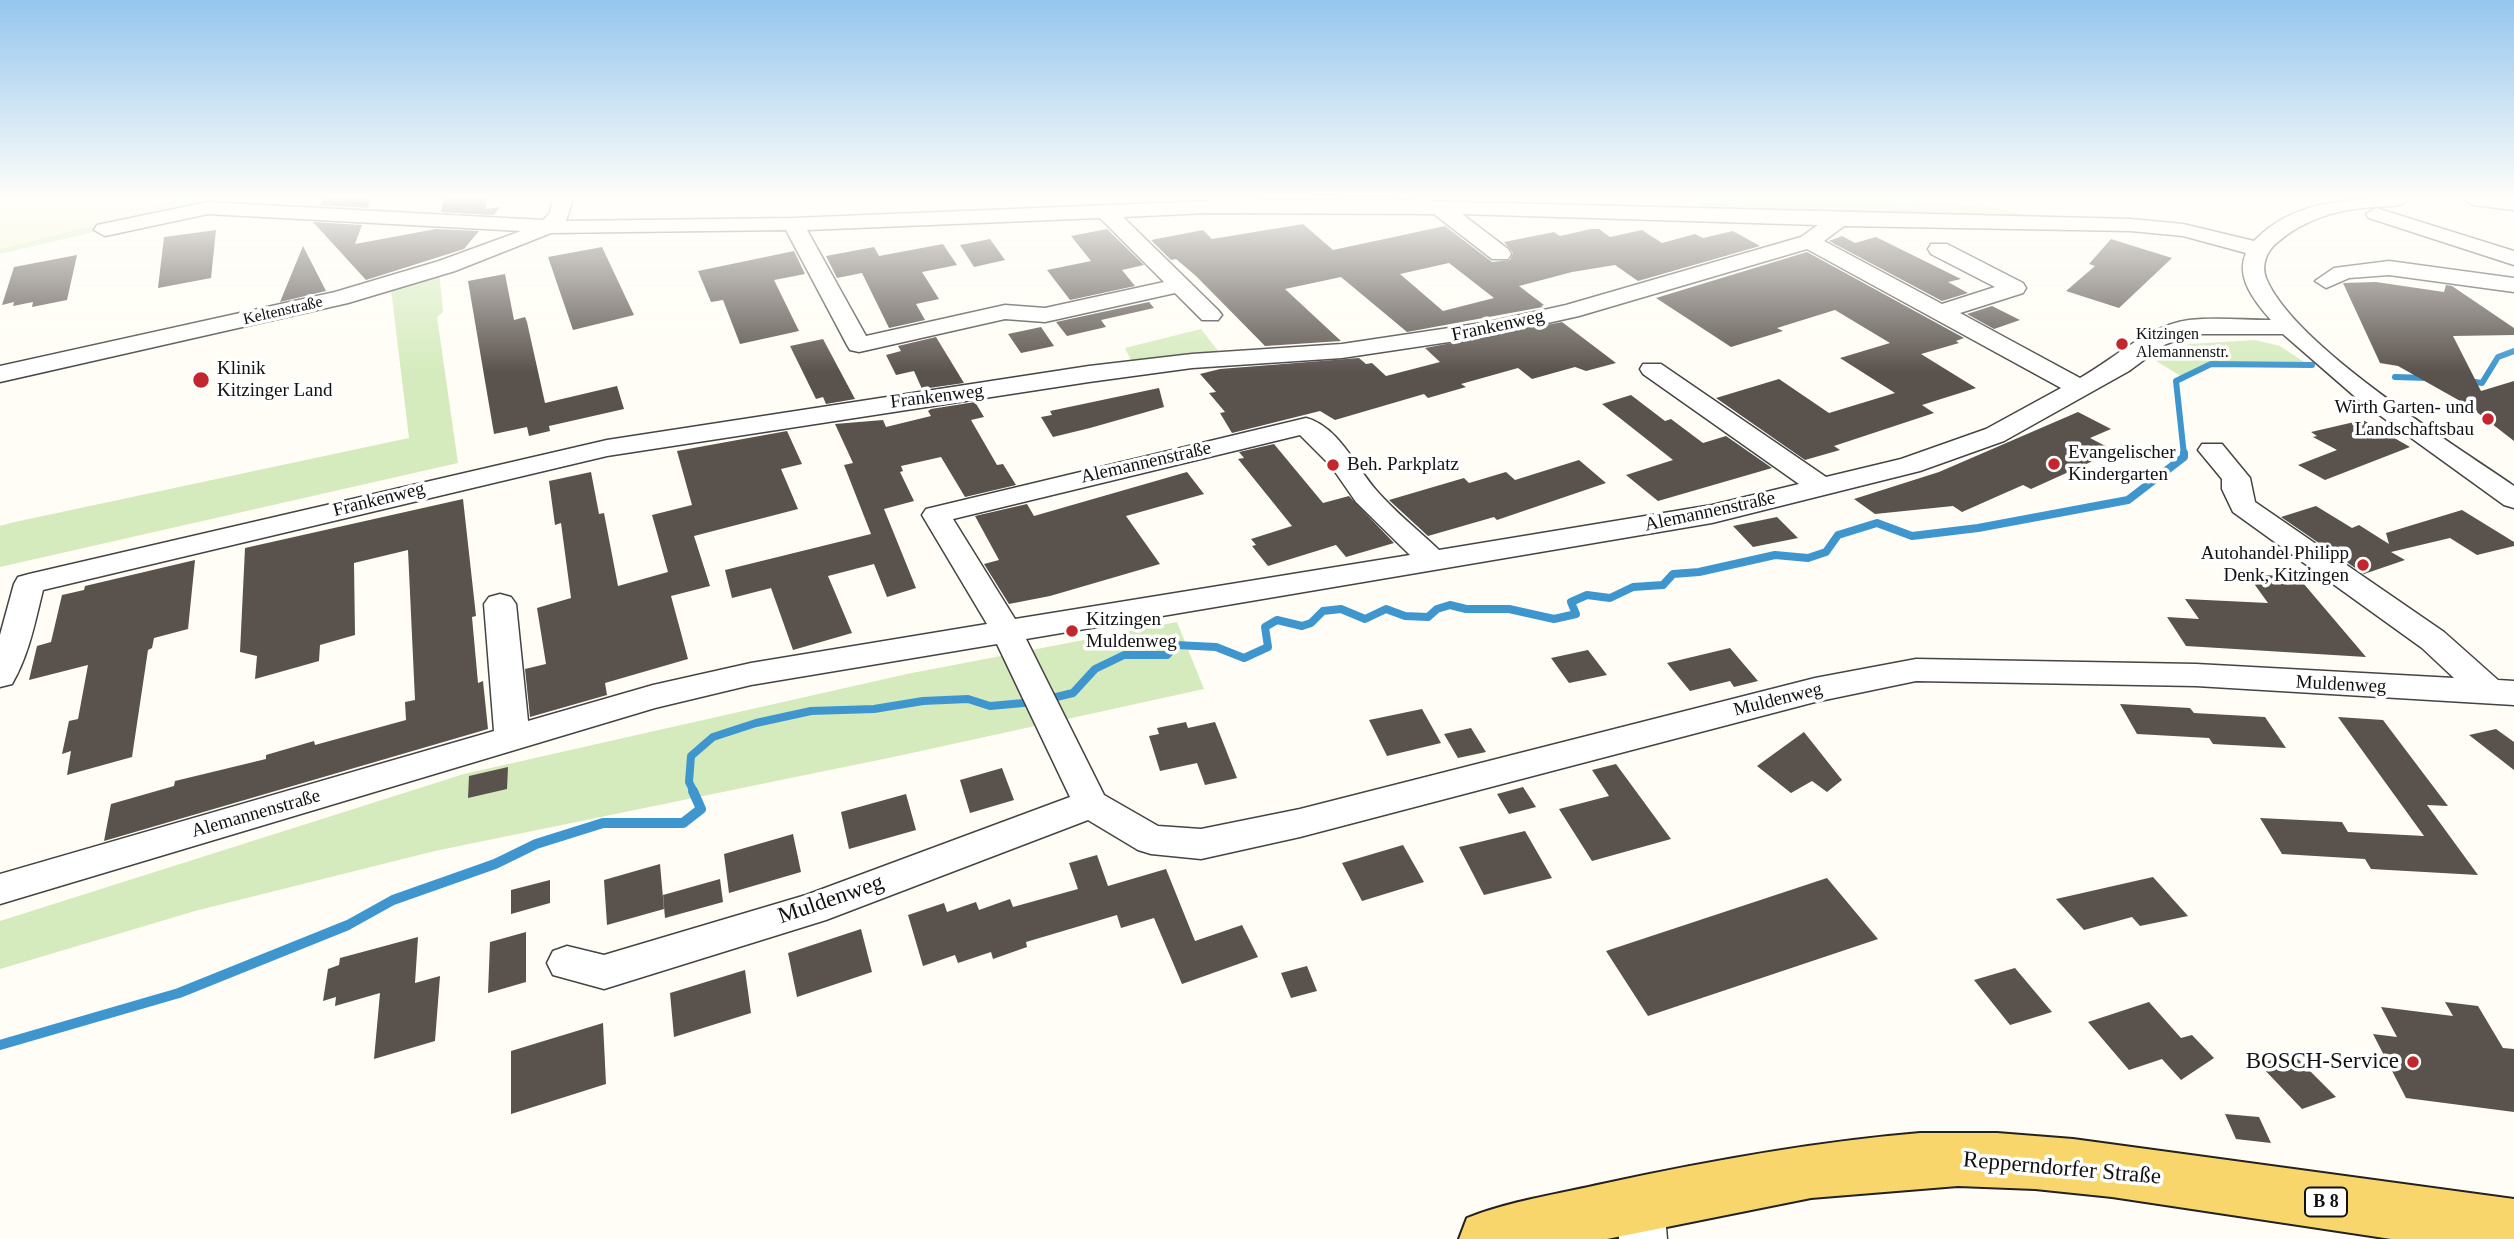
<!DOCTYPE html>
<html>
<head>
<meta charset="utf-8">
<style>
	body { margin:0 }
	canvas { display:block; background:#fffdf5 }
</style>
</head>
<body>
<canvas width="2514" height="1239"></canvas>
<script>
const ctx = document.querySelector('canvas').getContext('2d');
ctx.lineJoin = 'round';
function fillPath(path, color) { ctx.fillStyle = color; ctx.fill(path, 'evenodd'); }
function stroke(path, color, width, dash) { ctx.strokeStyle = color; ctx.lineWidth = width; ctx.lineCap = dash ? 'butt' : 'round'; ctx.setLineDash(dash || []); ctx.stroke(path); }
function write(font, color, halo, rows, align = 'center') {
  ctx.font = font + ' "Times New Roman",serif'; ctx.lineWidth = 7; ctx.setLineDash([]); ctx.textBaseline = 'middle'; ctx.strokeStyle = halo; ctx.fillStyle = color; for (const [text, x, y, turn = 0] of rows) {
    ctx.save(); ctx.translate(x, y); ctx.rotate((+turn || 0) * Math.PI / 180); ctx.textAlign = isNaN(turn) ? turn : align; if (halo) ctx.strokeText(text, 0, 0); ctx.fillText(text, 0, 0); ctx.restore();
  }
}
fillPath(new Path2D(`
	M0 199H178L128 217 0 249Z`), '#f6f3d4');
fillPath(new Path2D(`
	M178 199H207L205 206 0 254V249L128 217Z
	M1698 199H1869L2002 208 2024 215 2022 218 1701 209Z
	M439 270 443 312 437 317 458 463 0 567V526L10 523 409 438 391 289Z
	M1201 329 1219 352 1131 360 1125 348Z
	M2255 340 2280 346 2307 364 2212 362 2181 376 2156 361 2189 344Z
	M1177 622 1204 689 898 756 435 851 195 911 0 969V921L464 774 907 674Z`), '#d5ebbd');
stroke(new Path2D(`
	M2395 377 2427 378
	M2468 381 2482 383 2498 357 2514 351
	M2184 455 2176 381 2211 364 2312 365`), '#3f96cf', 6);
stroke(new Path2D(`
	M1048 699 1073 693 1095 669 1124 655H1167L1176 645 1216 647 1244 658 1268 647 1265 627 1277 620 1302 626 1311 623 1323 611 1341 609 1365 619 1386 609 1405 616 1428 617 1437 609 1450 605 1466 609H1509L1554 619 1576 614 1571 602 1587 595 1610 598 1633 587 1663 585 1673 574 1699 572 1775 555 1808 558 1826 552 1838 535 1877 523 1912 536 1978 528 2128 500 2184 457V453
	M694 792 689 782 691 756 713 737 756 723 811 711 874 709 923 701 968 699 990 706 1035 702`), '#3f96cf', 8);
stroke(new Path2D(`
	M0 1045 179 993 348 925 393 900 495 864 536 844 603 823H683L701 809 693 791`), '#3f96cf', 10);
fillPath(new Path2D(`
	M323 199H371L368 208 320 205Z
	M444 199H487L485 209 500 207 494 215 441 212Z
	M313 222 362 225 355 244 436 229 479 231 464 249 366 280Z
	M1303 224 1333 250 1445 226 1492 262 1510 260 1513 253 1504 242 1554 232 1560 236 1591 229H1599L1610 237 1642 230 1662 243 1695 234 1703 238 1733 231 1760 246 1638 281 1615 265 1572 272 1519 286 1544 305 1541 306 1543 307 1407 332 1341 277 1285 289 1341 341 1265 346 1196 276 1176 259 1171 260 1151 240 1203 230 1212 239ZM1449 263 1494 298 1443 311 1400 274Z
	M1107 229 1144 265 1122 270 1135 286 1070 300 1047 270 1091 261 1071 236Z
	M216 230 211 278 158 288 164 237Z
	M1842 236 1855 243 1876 237 1961 279 1948 282 1968 293 1942 301 1829 241Z
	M990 239 1005 260 974 267 960 245Z
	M2111 239 2172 258 2119 308 2066 291 2095 266 2089 264Z
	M943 244 957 265 922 272 939 299 916 304 925 320 889 328 862 273 837 278 826 256 874 247 879 256Z
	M303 246 326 291 280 302Z
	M602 247 634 315 573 330 548 257Z
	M794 251 805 274 774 280 799 331 740 344 723 300 711 302 698 271Z
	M1807 252 1964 338 1956 341 1959 343 1921 354 1976 388 1922 405 1934 413 1834 446 1840 450 1805 460 1716 398 1779 379 1829 413 1895 393 1840 358 1890 343 1835 310 1777 328 1783 331 1731 347 1656 298Z
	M77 255 67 300 32 307 33 302 13 306 14 302 2 305 14 267Z
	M505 274 514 320 525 317 527 322 545 403 617 386 624 409 549 426 550 431 529 436 527 427 494 434 468 281Z
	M2376 282 2444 292 2446 285 2452 286 2514 328V335L2453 336 2481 391 2514 381V441L2469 406 2398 366 2380 363 2343 283Z
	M1149 302 1154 308 1101 320 1106 327 1067 336 1056 322Z
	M1992 306 2020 320 1994 329 1967 314Z
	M1562 322 1616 363 1586 371 1575 367 1532 379 1518 368 1461 384 1466 387 1428 398 1424 394 1335 420 1320 411 1232 433 1220 413 1225 412 1209 393 1216 392 1200 374 1220 369 1359 358 1366 364 1372 363 1386 376 1440 362 1425 348Z
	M1041 327 1054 346 1021 353 1008 334Z
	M936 337 964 383 922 389 914 371 896 375 886 355 901 351 898 346Z
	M823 339 855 399 826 404 823 397 816 399 790 346Z
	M1159 388 1164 407 1090 428 1053 437 1041 417 1052 415 1050 411Z
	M1631 395 1665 421 1671 419 1703 443 1726 436 1772 468 1658 501 1626 475 1673 460 1602 404Z
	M975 402 984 417 971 420 997 465 1003 464 1016 485 965 497 941 457 901 466 903 471 900 472 914 501 884 509 916 588 887 597 874 564 828 576 852 633 793 650 771 588 732 598 725 570 871 534 844 465 853 463 835 424 883 420 886 427 931 416 928 411 931 409Z
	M2078 412 2111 429 2090 438 2115 451 2031 489 2023 485 1962 512 1953 506 1875 514 1854 499 1939 472Z
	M2363 420 2410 447 2325 480 2298 465 2337 450 2313 437 2317 436 2311 432Z
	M787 431 802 464 781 469 798 509 694 536 710 586 671 596 688 659 605 683 607 695 530 717 525 669 546 664 537 608 571 598 561 523 555 525 549 481 591 472 599 514 604 513 618 586 668 572 652 515 692 505 677 451Z
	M1274 444 1323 503 1349 496 1394 543 1346 557 1336 545 1268 566 1252 546 1256 545 1251 539 1292 526 1238 459 1244 458 1239 452Z
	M1579 460 1606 483 1497 520 1494 517 1428 536 1389 500 1464 478 1469 483 1506 472 1515 480Z
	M1187 472 1204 494 1126 516 1160 564 1050 596 1009 604 984 564 999 560 975 516 1027 504 1034 516Z
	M463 499 476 616 472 617 478 683 483 681 488 729 104 841 111 804 174 786 175 781 266 759V755L314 741 315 745 406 720 405 702 415 700 408 550 354 563 355 635 320 645 319 661 255 679 257 656 240 652 245 548Z
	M2316 506 2352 528 2359 525 2389 544 2386 533 2462 510 2514 542V546L2477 555 2450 538 2391 552 2405 560 2364 574 2281 517Z
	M1777 517 1798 538 1753 547 1733 526Z
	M195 560 188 629 154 638 152 648 148 650 132 757 67 775 71 751 62 754 69 721 78 719 88 665 29 680 37 646 51 642 62 595 84 590 85 586Z
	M2247 574 2298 577 2366 657 2186 646 2167 617 2199 619 2185 599 2268 603Z
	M1730 648 1758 681 1734 687 1730 681 1690 691 1667 663Z
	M1588 650 1607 675 1569 683 1551 658Z
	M2120 704 2190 708 2194 713 2265 717 2286 748 2213 744 2209 738 2137 734Z
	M1422 709 1441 743 1387 756 1369 720Z
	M2338 717 2383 720 2448 806 2427 805 2478 875 2371 869 2365 859 2282 854 2260 818 2342 822 2348 832 2424 836Z
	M1186 722 1188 728 1215 722 1237 778 1205 785 1197 763 1160 771 1149 736 1159 734 1157 728Z
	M1471 728 1486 752 1458 758 1444 734Z
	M2496 729 2514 742V770L2469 735Z
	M1804 732 1842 780 1827 792 1812 781 1791 793 1757 766Z
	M1616 764 1671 839 1592 861 1559 809 1609 796 1592 770Z
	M508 767 507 789 468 798 469 776Z
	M1002 768 1014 800 970 813 960 780Z
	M1523 787 1536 807 1509 814 1497 794Z
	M906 794 916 830 849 849 841 812Z
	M1525 831 1552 878 1484 895 1459 847Z
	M793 834 801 872 729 893 724 854Z
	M1403 845 1424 882 1362 901 1342 863Z
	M1097 855 1108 886 1166 869 1195 941 1242 925 1258 957 1182 984 1154 918 1121 928 1117 915 1026 942 1027 947 993 959 991 952 958 963 955 955 923 966 908 915 944 903 947 912 976 902 979 910 1010 899 1013 907 1078 889 1069 863Z
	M660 864 664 909 607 925 604 880Z
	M2153 877 2188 916 2140 926 2132 917 2084 930 2056 899Z
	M1827 878 1878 939 1648 1016 1606 951Z
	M720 879 723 902 665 918 663 895Z
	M550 880V903L511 914V890Z
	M861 929 872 972 797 997 788 953Z
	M526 932V982L488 993 490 942Z
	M418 937 415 983 440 976 435 1041 374 1059 380 993 335 1006 336 997 323 1001 328 969 339 965 340 958Z
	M1307 966 1317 991 1291 998 1281 973Z
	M2015 968 2052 1012 2010 1025 1974 980Z
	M745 970 751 1013 674 1037 670 993Z
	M2149 1002 2181 1038 2192 1035 2214 1058 2181 1080 2162 1059 2129 1070 2088 1022Z
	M2445 1002 2478 1006 2503 1048 2514 1049V1112L2406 1098 2373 1034 2397 1037 2381 1007 2453 1016Z
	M603 1023 606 1084 511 1114V1051Z
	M2292 1053 2336 1097 2302 1109 2259 1064Z
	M2225 1114 2259 1117 2271 1143 2236 1139Z`), '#5a524d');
const minor = new Path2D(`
	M553 199H573L566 221 793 218 1207 201 1384 200 2131 219 2183 224 2254 241C2295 198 2353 199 2408 199 2401 208 2384 206 2373 207 2340 209 2305 219 2279 241 2267 250 2261 264 2266 278 2293 345 2452 443 2514 486V508L2504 505 2360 401 2283 334H2192L2164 345 2129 371 2004 441 1920 471 1712 523 1026 639 1104 795 1158 826 1201 829 1300 809 1815 678 1916 659 2196 664 2454 678 2422 648 2233 512 2222 489V479L2198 450 2202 444H2222L2250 478 2255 502 2444 632 2498 680 2514 681V705L2196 686 1916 681 1815 702 1300 837 1201 859 1151 854 1138 850 1088 820 826 920 604 989 553 975 547 963 553 951 567 946 604 955 806 895 1070 797 997 644 751 685 655 708 0 904V874L494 731 484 604 489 597 500 594 511 597 516 604 528 721 653 685 751 663 987 624 922 515 926 509 1306 418C1338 426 1356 467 1376 490 1395 512 1418 530 1439 550L1712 505 1799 484 1643 374 1640 369 1643 364H1661L1826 477 1901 459 1986 429 2061 388 1807 249 1579 316 1489 336 1342 358 1192 368 1089 382 607 456 43 590C35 622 29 655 12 684L0 687V635L14 584 18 577 29 574 607 440 1089 366 1192 354 1342 344 1489 322 1566 305 1801 237 1818 225 1462 214 1508 249 1511 254 1508 259H1492L1434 214 1207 213 1123 217 1218 310 1222 315 1218 320H1202L1175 293 1045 322 1005 319 859 352 850 350 847 345 786 230 551 233 455 271 348 303 0 382V366L335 292 439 261 521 231 208 214 105 236 94 230 97 225 208 202 543 220 550 213ZM1100 218 1164 282 1045 308 1005 305 866 336 807 230ZM1844 226 2131 231 2183 236 2246 253C2235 277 2255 302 2271 320 2244 320 2216 317 2189 320 2149 325 2114 359 2080 378L1960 313 2023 293 2026 288 2023 283 1947 244H1931L1928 249 1931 254 1995 287 1942 304 1824 241ZM1300 435 1331 466 1356 502 1410 555 1015 619 953 519Z
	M2463 199H2514V210L2473 205Z
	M2376 208 2514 251V265L2369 218 2366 214Z
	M2389 261 2514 278V292L2389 275 2349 278 2326 288 2315 281 2334 268Z
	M1641 1180 1658 1187 1664 1203 1667 1239H1619L1618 1203 1624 1187Z`);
const major = new Path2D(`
	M1920 1133H1997L2073 1139 2514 1199V1239H2391L2112 1197 2035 1189 1958 1186 1811 1198 1607 1239H1459L1467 1218C1510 1201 1557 1194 1602 1184 1708 1161 1813 1142 1920 1133Z`);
stroke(minor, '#444', 3);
stroke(major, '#222', 4);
fillPath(minor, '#fff');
fillPath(major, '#f9d66b');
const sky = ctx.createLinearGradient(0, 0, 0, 373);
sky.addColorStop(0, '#95c6ee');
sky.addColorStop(0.53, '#fffefa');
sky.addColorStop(1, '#fffefa00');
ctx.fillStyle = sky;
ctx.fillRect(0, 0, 2514, 373);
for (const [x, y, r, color] of [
	[2122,344,7,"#c4262e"],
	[201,380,9,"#c4262e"],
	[2488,419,7,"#c4262e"],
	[2054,464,7,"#c4262e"],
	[1333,465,7,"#c4262e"],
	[2363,565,7,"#c4262e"],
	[1072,631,7,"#c4262e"],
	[2413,1062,7,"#c4262e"]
]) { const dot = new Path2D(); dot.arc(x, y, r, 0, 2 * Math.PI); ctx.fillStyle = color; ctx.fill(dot); stroke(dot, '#fff', 2.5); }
write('16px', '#111', '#fff', [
	["Keltenstraße",283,311,-13]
]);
write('16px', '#111', '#fff', [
	["Kitzingen",2136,335],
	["Alemannenstr.",2136,353]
], 'left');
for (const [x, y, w] of [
	[2326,1202,42]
]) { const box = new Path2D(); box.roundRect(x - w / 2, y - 14.5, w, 29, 5); ctx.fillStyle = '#fff'; ctx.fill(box); stroke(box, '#111', 2); }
write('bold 18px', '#111', null, [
	["B 8",2326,1202]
]);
write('19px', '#111', '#fff', [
	["Frankenweg",1498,326,-12],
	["Frankenweg",937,397,-7],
	["Alemannenstraße",1146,463,-13],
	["Frankenweg",379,500,-14],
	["Alemannenstraße",1710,512,-12],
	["Muldenweg",2341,685,3],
	["Muldenweg",1778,700,-14],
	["Alemannenstraße",256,814,-16]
]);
write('19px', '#111', '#fff', [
	["Klinik",217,369],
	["Kitzinger Land",217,391],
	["Wirth Garten- und",2474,408,"right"],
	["Landschaftsbau",2474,430,"right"],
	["Evangelischer",2068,453],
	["Kindergarten",2068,475],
	["Beh. Parkplatz",1347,465],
	["Autohandel Philipp",2349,554,"right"],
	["Denk, Kitzingen",2349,576,"right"],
	["Kitzingen",1086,620],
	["Muldenweg",1086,642]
], 'left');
write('23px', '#111', '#fff', [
	["Muldenweg",831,900,-19],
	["Repperndorfer Straße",2062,1169,5]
]);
write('23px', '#111', '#fff', [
	["BOSCH-Service",2399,1062]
], 'right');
</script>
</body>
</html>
